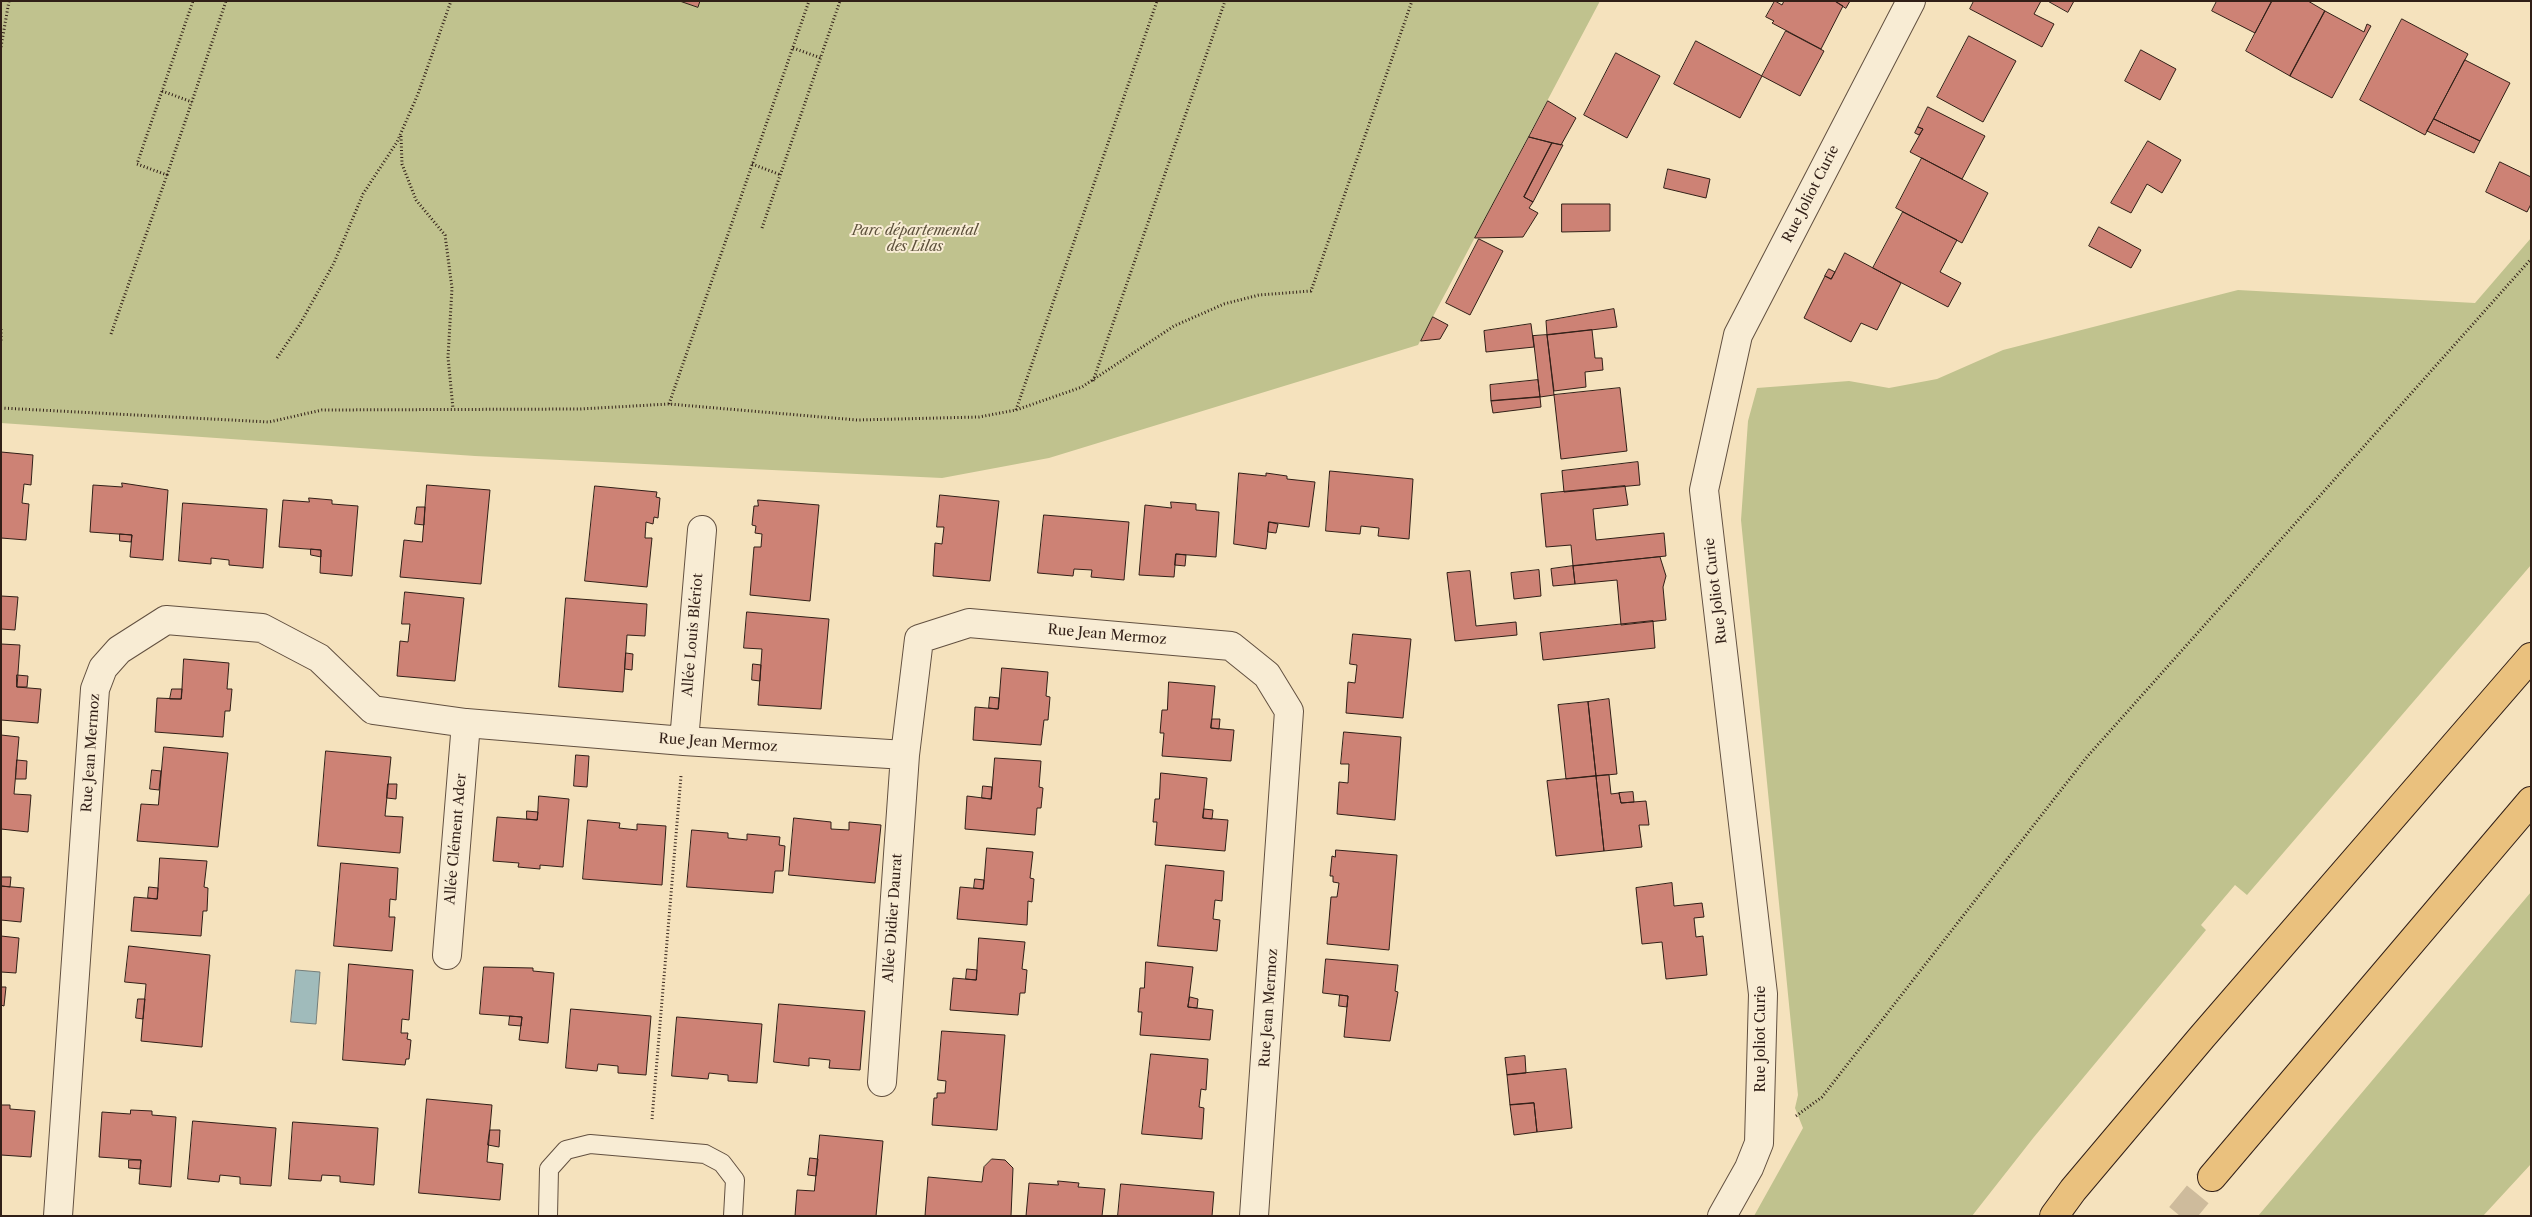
<!DOCTYPE html>
<html>
<head>
<meta charset="utf-8">
<style>
	body { margin:0 }
	#map { position:relative; width:2532px; height:1217px; overflow:hidden; background:#f5e2bd; font-family:"Libre Caslon Text",serif }
	canvas { display:block }
	.frame { position:absolute; inset:0; border:2px solid #311f17; pointer-events:none }
</style>
</head>
<body>
<div id="map">
<canvas width="2532" height="1217"></canvas>
<div class="frame"></div>
</div>
<script>
const ctx = document.querySelector('canvas').getContext('2d');
ctx.lineJoin = 'round';
function fillPath(path, color) { ctx.fillStyle = color; ctx.fill(path, 'evenodd'); }
function stroke(path, color, width, dash) { ctx.strokeStyle = color; ctx.lineWidth = width; ctx.lineCap = dash ? 'butt' : 'round'; ctx.setLineDash(dash || []); ctx.stroke(path); }
function write(font, color, halo, rows, align = 'center') {
  ctx.font = font + ' "Libre Caslon Text",serif'; ctx.lineWidth = 4; ctx.setLineDash([]); ctx.textBaseline = 'middle'; ctx.strokeStyle = halo; ctx.fillStyle = color; for (const [text, x, y, turn = 0] of rows) {
    ctx.save(); ctx.translate(x, y); ctx.rotate((+turn || 0) * Math.PI / 180); ctx.textAlign = isNaN(turn) ? turn : align; if (halo) ctx.strokeText(text, 0, 0); ctx.fillText(text, 0, 0); ctx.restore();
  }
}
fillPath(new Path2D(`
	M1 1H1600L1418 345 1049 458 942 478 475 456 1 423Z
	M2531 238V565L2247 895 2235 885 2201 925 2206 930 2034 1137 1972 1216H1754L1803 1128 1795 1108 1798 1095 1741 520 1748 421 1757 388 1849 381 1889 388 1937 379 2003 350 2238 290 2475 303Z
	M2531 892V1164L2483 1216H2258Z`), '#c0c28e');
const water = new Path2D(`
	M296 970 320 972 316 1024 291 1022Z`);
fillPath(water, '#a0bbbb');
stroke(water, '#747d79', 1);
const building = new Path2D(`
	M680 1H700L698 7Z
	M1775 1 1782 5 1784 1H1835L1843 6 1821 49 1772 23 1774 21 1766 17Z
	M1835 1H1850L1846 8Z
	M1974 1H2041L2034 14 2054 24 2042 47 1970 9Z
	M2048 1H2074L2068 12Z
	M2217 1H2272L2255 33 2212 11Z
	M2272 1H2308L2325 11 2290 76 2246 51Z
	M2325 11 2364 32 2367 24 2371 26 2332 98 2290 76Z
	M2402 19 2468 54 2425 135 2360 100Z
	M1786 31 1824 51 1800 96 1762 76Z
	M1969 36 2016 61 1983 122 1937 97Z
	M1696 41 1762 76 1740 118 1674 84Z
	M2141 50 2176 69 2160 100 2125 81Z
	M1616 53 1660 76 1627 138 1584 115Z
	M2465 60 2510 83 2480 141 2434 119Z
	M1548 101 1576 118 1561 145 1529 137Z
	M1928 107 1985 136 1962 179 1910 152 1923 129 1918 127Z
	M2434 119 2480 141 2474 153 2427 131Z
	M1918 127 1923 129 1919 135 1915 133Z
	M1529 137 1552 143 1524 197 1533 202 1529 208 1538 213 1523 237 1475 238Z
	M2148 141 2181 160 2162 193 2147 184 2131 213 2111 203Z
	M1552 143 1563 145 1533 202 1524 197Z
	M1922 158 1988 193 1962 243 1896 208Z
	M2500 162 2531 177V204L2527 212 2486 192Z
	M1668 169 1710 179 1706 198 1664 188Z
	M1562 204H1610V231L1562 232Z
	M1903 212 1957 240 1940 272 1961 283 1948 307 1873 268Z
	M2099 227 2141 250 2131 268 2089 246Z
	M1479 239 1503 251 1470 315 1446 303Z
	M1845 253 1901 283 1877 330 1861 323 1851 342 1804 318 1825 276 1831 279Z
	M1829 269 1835 272 1831 279 1825 276Z
	M1614 309 1617 327 1547 335 1546 321Z
	M1433 317 1448 325 1440 339 1421 341Z
	M1531 324 1534 347 1486 352 1484 331Z
	M1592 330 1595 358H1602L1603 370 1585 372 1586 387 1554 391 1547 335Z
	M1547 335 1554 395 1540 397 1533 336Z
	M1538 380 1540 397 1491 401 1490 385Z
	M1620 388 1627 451 1561 459 1554 395Z
	M1540 397 1541 407 1493 413 1491 401Z
	M1 452 33 455 31 485 24 484 22 503 29 504 26 540 1 538Z
	M1638 462 1640 485 1564 492 1562 471Z
	M1330 471 1413 479 1409 539 1378 536 1379 528 1361 526 1360 534 1326 531Z
	M1239 473 1266 476V473L1287 476V479L1315 482 1309 527 1269 522 1266 549 1234 544Z
	M122 483 168 490 163 560 130 557 132 535 90 532 93 485 122 487Z
	M427 485 490 490 481 584 400 577 404 540 422 542Z
	M595 486 657 492 656 497 660 498 658 518 654 517 653 524 646 522 645 538H652L647 587 585 581Z
	M1625 486 1628 505 1593 509 1596 540 1664 533 1666 556 1573 566 1571 545 1546 547 1541 494Z
	M940 495 999 501 990 581 933 576 935 543 942 544 944 527H937Z
	M309 498 332 500V504L358 506 352 576 320 573 321 550 279 547 283 500 309 502Z
	M758 500 819 505 810 601 750 595 754 547H761L762 534 755 533 756 526 752 525 754 506H758Z
	M1171 502 1196 504V510L1219 512 1216 557 1176 554 1174 577 1139 575 1145 505 1171 508Z
	M183 503 267 509 263 568 229 565V560L211 558V564L179 561Z
	M417 507H425L424 525 415 524Z
	M1044 515 1129 522 1124 580 1091 577 1092 570 1074 569 1073 576 1038 573Z
	M1269 522 1278 524 1276 533 1268 532Z
	M120 534 132 535 131 542 120 541Z
	M311 549 321 550V557L311 555Z
	M1176 554 1186 555 1185 566 1175 565Z
	M1660 557 1666 576 1663 587 1666 620 1621 625 1617 580 1575 584 1573 566Z
	M1573 566 1575 584 1553 586 1551 569Z
	M1539 570 1541 596 1514 599 1511 573Z
	M1470 571 1476 626 1516 622 1517 635 1455 641 1447 573Z
	M405 592 464 598 455 681 397 676 400 641 408 642 410 624H402Z
	M1 596 18 597 15 630 1 629Z
	M566 598 647 604 645 636 627 635 623 692 559 687Z
	M747 612 829 619 821 709 758 705 762 649 744 648Z
	M1653 621 1655 648 1543 660 1540 633Z
	M1353 634 1411 639 1403 718 1346 713 1348 682 1355 683 1357 665 1350 664Z
	M1 644 20 645 17 687 41 689 38 723 1 720Z
	M626 653 633 654 632 670 625 669Z
	M184 659 229 663 227 689H232L230 711H225L223 737 155 732 157 698 181 699Z
	M753 664 761 665 760 681 752 680Z
	M1002 668 1048 672 1046 696 1050 697 1048 720H1044L1041 745 973 740 975 707 998 709Z
	M17 675 28 676 27 687H17Z
	M1169 682 1215 686 1211 728 1234 730 1231 761 1162 756 1164 733H1160L1162 710H1167Z
	M172 689H182L181 699H170Z
	M990 697 999 698 998 709 989 708Z
	M1609 699 1617 774 1596 776 1588 702Z
	M1588 702 1596 776 1566 779 1558 705Z
	M1212 719H1220L1219 729 1211 728Z
	M1344 732 1401 737 1395 820 1337 814 1339 782 1348 783 1349 764H1341Z
	M1 735 19 737 14 794 31 795 28 832 1 829Z
	M164 747 228 753 218 847 137 841 141 804 158 805Z
	M326 751 391 757 385 816 403 817 400 853 318 846Z
	M576 755 589 756 587 787 574 786Z
	M995 758 1041 761 1039 787 1043 788 1041 808H1037L1035 835 965 829 967 796 991 799Z
	M17 760 27 761 26 779H16Z
	M152 770 161 771 159 790 150 789Z
	M1161 773 1207 778 1203 818 1228 820 1225 851 1155 845 1157 822H1153L1155 799H1159Z
	M1609 775 1611 794 1619 793 1621 803 1646 801 1649 825H1639L1642 847 1604 851 1596 776Z
	M1596 776 1604 851 1556 856 1547 781Z
	M388 784H397L396 799 387 798Z
	M983 786 992 787 991 799 982 798Z
	M1633 792 1634 802 1621 803 1619 793Z
	M539 796 569 799 563 867 540 865V869L518 867 519 863 493 861 497 817 537 820Z
	M1204 809 1213 810 1212 819 1203 818Z
	M527 811 538 812 537 820 527 819Z
	M794 818 831 822V829L849 830V822L881 825 875 883 789 875Z
	M588 820 620 823 619 828 637 830V824L666 826 662 885 583 879Z
	M692 830 728 833V838L747 840V834L780 837 779 845 785 846 783 871H775L773 893 687 887Z
	M987 848 1033 852 1030 878 1034 879 1032 902 1028 901 1027 925 957 919 960 887 983 889Z
	M1336 850 1397 855 1389 950 1327 944 1331 897H1337L1339 883 1333 882V876H1330L1332 856 1335 857Z
	M160 858 207 861 204 887 208 888 207 911H203L201 936 131 931 134 897 157 899Z
	M341 863 398 868 396 900 390 899 389 917H395L392 951 334 946Z
	M1166 865 1224 871 1222 901 1215 900 1213 919 1220 920 1217 951 1158 946Z
	M1 877H11L10 887 1 886Z
	M975 879 984 880 983 889 974 888Z
	M1672 883 1674 906 1702 903 1704 917 1694 918 1696 937 1703 936 1707 975 1666 979 1662 942 1642 944 1636 888Z
	M1 886 24 888 21 922 1 920Z
	M149 887 158 888 157 899 148 898Z
	M1 936 19 938 16 973 1 972Z
	M979 938 1025 942 1022 969 1027 970 1025 993H1020L1018 1015 950 1010 953 978 976 980Z
	M129 946 210 955 202 1047 141 1041 146 984 125 982Z
	M1326 959 1398 965 1395 991 1398 992 1390 1041 1344 1037 1348 996 1323 993Z
	M1146 962 1193 967 1188 1007 1213 1010 1210 1040 1140 1035 1142 1012H1138L1140 988H1144Z
	M349 964 413 970 409 1020 402 1019 401 1033H408L407 1039 411 1040 409 1059H406L405 1065 343 1060Z
	M484 967 533 968V971L554 973 548 1043 519 1040 522 1017 480 1014Z
	M967 969 977 970 976 980 966 979Z
	M1 987H6L4 1006 1 1005Z
	M1340 995 1348 996 1347 1007 1339 1006Z
	M1190 997 1198 999 1197 1008 1188 1007Z
	M138 999H145L143 1019 136 1018Z
	M779 1004 865 1011 860 1070 829 1068 830 1060 809 1058V1066L774 1062Z
	M571 1009 651 1016 646 1075 618 1073V1066L598 1064 597 1071 566 1068Z
	M510 1016 522 1017 521 1026 509 1025Z
	M677 1017 762 1024 757 1083 728 1081V1075L709 1073 708 1079 672 1076Z
	M942 1031 1005 1035 997 1130 932 1125 934 1098H937V1093H945L946 1081 938 1080Z
	M1151 1054 1208 1059 1206 1090 1201 1089 1199 1107 1204 1108 1202 1139 1142 1134Z
	M1525 1056 1526 1073 1507 1075 1505 1058Z
	M1566 1069 1572 1128 1537 1132 1534 1103 1510 1105 1507 1075Z
	M427 1099 492 1105 487 1162 503 1164 500 1200 419 1193Z
	M1534 1103 1537 1132 1514 1135 1510 1105Z
	M1 1105H10V1109L35 1111 31 1157 1 1155Z
	M131 1110 152 1111V1115L176 1117 171 1187 139 1184 141 1160 99 1157 102 1112 130 1114Z
	M193 1121 276 1128 271 1186 240 1184V1177L220 1175 219 1182 188 1179Z
	M293 1122 378 1128 374 1185 340 1182V1176L322 1175 321 1181 289 1179Z
	M490 1130H500L499 1147 488 1145Z
	M820 1135 883 1141 876 1216H795L797 1190 814 1191Z
	M810 1158 818 1159 816 1176 808 1175Z
	M992 1159 1005 1160 1013 1168 1011 1216H925L928 1177 982 1182 984 1167Z
	M129 1160H141L140 1169 129 1168Z
	M1058 1181 1079 1183 1078 1187 1105 1189 1102 1216H1026L1029 1183 1058 1185Z
	M1121 1184 1214 1192 1212 1216H1118Z`);
fillPath(building, '#cd8275');
stroke(building, '#311f17', 1);
stroke(new Path2D(`
	M2180 1216 2212 1177`), '#cebb9c', 28, [28, 14]);
const service = new Path2D(`
	M548 1216 549 1169 566 1150 590 1144 705 1154 722 1163 735 1180 733 1216`);
const minor = new Path2D(`
	M684 741 702 530
	M447 955 466 723
	M882 1082 905 755
	M58 1216 95 689 103 668 119 650 166 620 262 628 319 658 373 710 466 723 684 741 905 755 919 639 969 623 1231 646 1267 675 1289 711 1254 1216
	M1722 1216 1749 1168 1759 1143 1763 994 1704 490 1738 335 1911 1`);
const motorway = new Path2D(`
	M2212 1177 2531 801
	M2054 1216 2073 1190 2202 1037 2531 657`);
stroke(service, '#625040', 20);
stroke(minor, '#625040', 30);
stroke(motorway, '#311f17', 30);
stroke(new Path2D(`
	M1 47 9 1
	M793 48 821 58
	M162 91 192 102
	M401 136 402 164 416 200 445 235 452 288 448 357 453 409
	M752 164 781 175
	M167 175 226 1
	M762 228 840 1
	M1 329V342
	M111 334 167 175 137 164 193 1
	M277 358 300 324 334 263 363 194 397 142 418 94 451 1
	M1093 381 1225 1
	M669 404 809 1
	M1 408 269 422 322 410 580 409 669 404 857 420 979 417 1016 410 1082 387 1174 326 1224 304 1259 295 1311 291 1412 1
	M1016 410 1157 1
	M1796 1116 1822 1097 2086 758 2531 259
	M652 1119 681 776`), '#311f17', 3, [1, 2.5]);
stroke(service, '#f8ecd4', 18);
stroke(minor, '#f8ecd4', 28);
stroke(motorway, '#eac17e', 28);
write('14px', '#311f17', '#f8ecd4', [
	["Rue Joliot Curie",1811,194,-63],
	["Rue Joliot Curie",1716,591,-97],
	["Allée Louis Blériot",693,635,-85],
	["Rue Jean Mermoz",1107,635,5],
	["Rue Jean Mermoz",718,743,4],
	["Rue Jean Mermoz",91,753,-86],
	["Allée Clément Ader",456,839,-85],
	["Allée Didier Daurat",893,918,-86],
	["Rue Jean Mermoz",1269,1008,-86],
	["Rue Joliot Curie",1761,1039,-90]
]);
write('italic 14px', '#5c503b', '#f8ecd4', [
	["Parc départemental",915,231],
	["des Lilas",915,247]
]);
</script>
</body>
</html>
